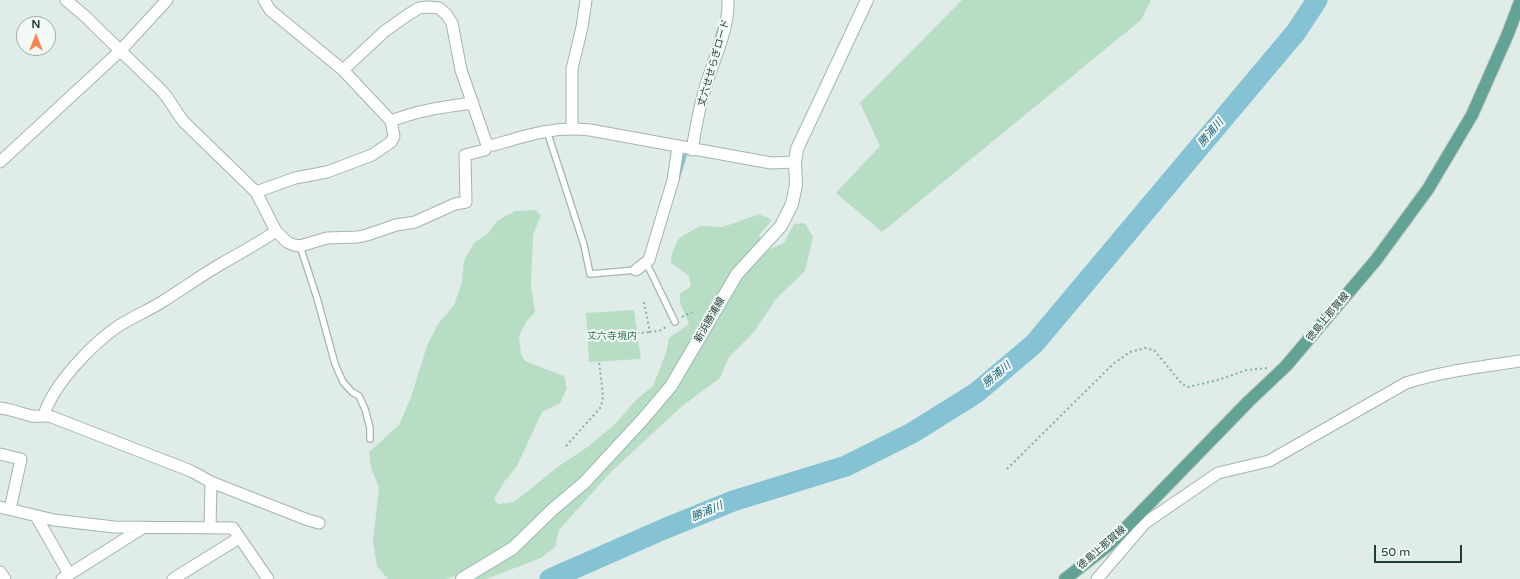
<!DOCTYPE html>
<html>
<head>
<meta charset="utf-8">
<style>
	body { margin:0 }
	#map { position:relative; width:1520px; height:579px; overflow:hidden; background:#e0ece7; font-family:"Varela Round",sans-serif }
	canvas { display:block }
	.north { position:absolute; left:16px; top:16px; width:40px; height:40px; box-sizing:border-box; background:#f1f8f5; border:1px solid #9dada9; border-radius:50%; rotate:0deg; font-size:11px; font-weight:700; line-height:16px; text-align:center; color:#203d37 }
	.north::after { content:''; display:block; margin:auto; width:14px; height:18px; background:#f98351; clip-path:polygon(50% 0,100% 100%,50% 72%,0 100%) }
	.scale { position:absolute; left:1374px; top:545px; width:88px; height:18px; box-sizing:border-box; border:2px solid #203d37; border-top:0; padding-left:5px; font-size:12px; line-height:14px; white-space:nowrap; color:#203d37; -webkit-text-stroke:3px #f1f8f5; paint-order:stroke }
</style>
</head>
<body>
<div id="map">
<canvas width="1520" height="579"></canvas>
<div class="north">N</div>
<div class="scale">50 m</div>
</div>
<script>
const ctx = document.querySelector('canvas').getContext('2d');
ctx.lineJoin = 'round';
function fillPath(path, color) { ctx.fillStyle = color; ctx.fill(path, 'evenodd'); }
function stroke(path, color, width, dash) { ctx.strokeStyle = color; ctx.lineWidth = width; ctx.lineCap = dash ? 'butt' : 'round'; ctx.setLineDash(dash || []); ctx.stroke(path); }
function write(font, color, halo, rows, align = 'center') {
  ctx.font = font + ' "Varela Round","Noto Sans JP",sans-serif'; ctx.lineWidth = 4; ctx.setLineDash([]); ctx.textBaseline = 'middle'; ctx.strokeStyle = halo; ctx.fillStyle = color; for (const [text, x, y, turn = 0] of rows) {
    ctx.save(); ctx.translate(x, y); ctx.rotate((+turn || 0) * Math.PI / 180); ctx.textAlign = isNaN(turn) ? turn : align; if (halo) ctx.strokeText(text, 0, 0); ctx.fillText(text, 0, 0); ctx.restore();
  }
}
fillPath(new Path2D(`
	M962 0H1151L1141 20 882 232 836 193 880 146 860 103Z
	M535 210 541 215 533 235 531 286 535 312 527 321 519 336 521 354 525 361 564 376 567 388 560 403 542 412 517 466 504 482 494 499 498 504 514 502 559 466 589 446 614 425 637 399 653 386 666 353 669 338 689 324 680 303V294L691 286 689 276 671 263 672 253 679 238 700 226 723 227 759 214 772 220 759 235 768 250 784 243 794 224 805 223 813 237 805 271 776 299 754 332 729 357 720 378 681 407 611 472 559 530 555 547 541 558 486 579H456L454 576 446 579H388L377 566 373 541 379 487 371 468 369 452 399 425 411 397 427 346 438 324 454 305 462 282 464 261 474 243 488 233 497 221 515 211Z
	M634 310 641 359 589 362 586 313Z`), '#b7dec4');
stroke(new Path2D(`
	M709 61 721 23
	M678 179 687 149`), '#85c3d4', 3.5);
stroke(new Path2D(`
	M550 579 664 529 733 501 846 466 912 433 976 393 1034 344 1296 32 1317 0`), '#85c3d4', 21);
const service = new Path2D(`
	M547 131 584 245 590 274 636 270
	M300 246 317 298 335 364 343 382 352 392 359 396 365 409 370 428V439
	M646 262 675 322`);
const minor = new Path2D(`
	M66 0 86 17 99 30 160 89C170 99 175 111 184 122L256 192 276 231 287 242 294 245 300 246 327 238 358 237 367 235 396 225 415 222 455 204 466 202 465 155 485 150 487 145
	M264 0 270 10 343 70 391 121C419 110 443 107 473 103
	M343 70 385 31 409 14 419 8 429 7 439 8 446 14 452 23 461 70 487 145H494C528 135 554 126 590 130L771 163 795 162
	M572 128V69L582 27 586 0
	M692 150C695 132 699 109 704 92 712 62 729 32 728 0
	M0 162 120 51 167 0
	M256 192 295 178 327 172 372 155 391 142 394 136 391 121
	M636 270 649 260 673 180 678 147
	M0 408C13 410 20 413 32 416 39 417 45 415 52 417L191 471 211 482 308 520 319 523
	M44 415C53 385 91 345 117 327 132 317 150 310 165 300 184 288 202 275 221 264 240 253 259 243 276 231
	M0 454 21 459 10 509
	M0 507 54 520 114 527 233 528 268 579
	M36 516 69 574
	M210 528 211 482
	M0 572 5 579
	M62 579 144 527
	M173 579 239 538
	M1097 579 1145 523 1218 473 1269 461 1406 383C1443 371 1482 367 1520 361`);
const secondary = new Path2D(`
	M462 579 513 548 552 510 585 482 644 418 671 386 737 274 781 226 792 204 796 185 795 162 797 149 867 0`);
const primary = new Path2D(`
	M1065 579 1109 545 1249 401 1286 366 1376 260 1428 189 1472 115 1507 36 1520 2`);
stroke(service, '#a3b4af', 8);
stroke(minor, '#a3b4af', 13);
stroke(secondary, '#9eb8b0', 14);
stroke(primary, '#c1c9c7', 14);
stroke(new Path2D(`
	M644 302 650 332 659 331 668 326
	M682 317 692 312
	M592 337 650 332
	M566 446 601 407 603 396 599 361
	M1007 469 1113 364 1130 352 1145 348 1154 350 1182 384 1188 387 1218 380 1247 370 1267 368`), '#7fb1a4', 2, [2, 3]);
stroke(service, '#fff', 5.5);
stroke(minor, '#fff', 11);
stroke(secondary, '#fff', 12);
stroke(primary, '#62a396', 12);
write('10px', '#203d37', '#f1f8f5', [
	["丈六せせらぎロード",714,63,-74],
	["徳島上那賀線",1328,317,-50],
	["新浜勝浦線",710,320,-60],
	["徳島上那賀線",1102,548,-41]
]);
write('10px', '#28764a', '#f1f8f5', [
	["丈六寺境内",612,336]
]);
write('italic 11px', '#17657b', '#f1f8f5', [
	["勝浦川",1211,133,-50],
	["勝浦川",997,375,-40],
	["勝浦川",707,512,-23]
]);
</script>
</body>
</html>
